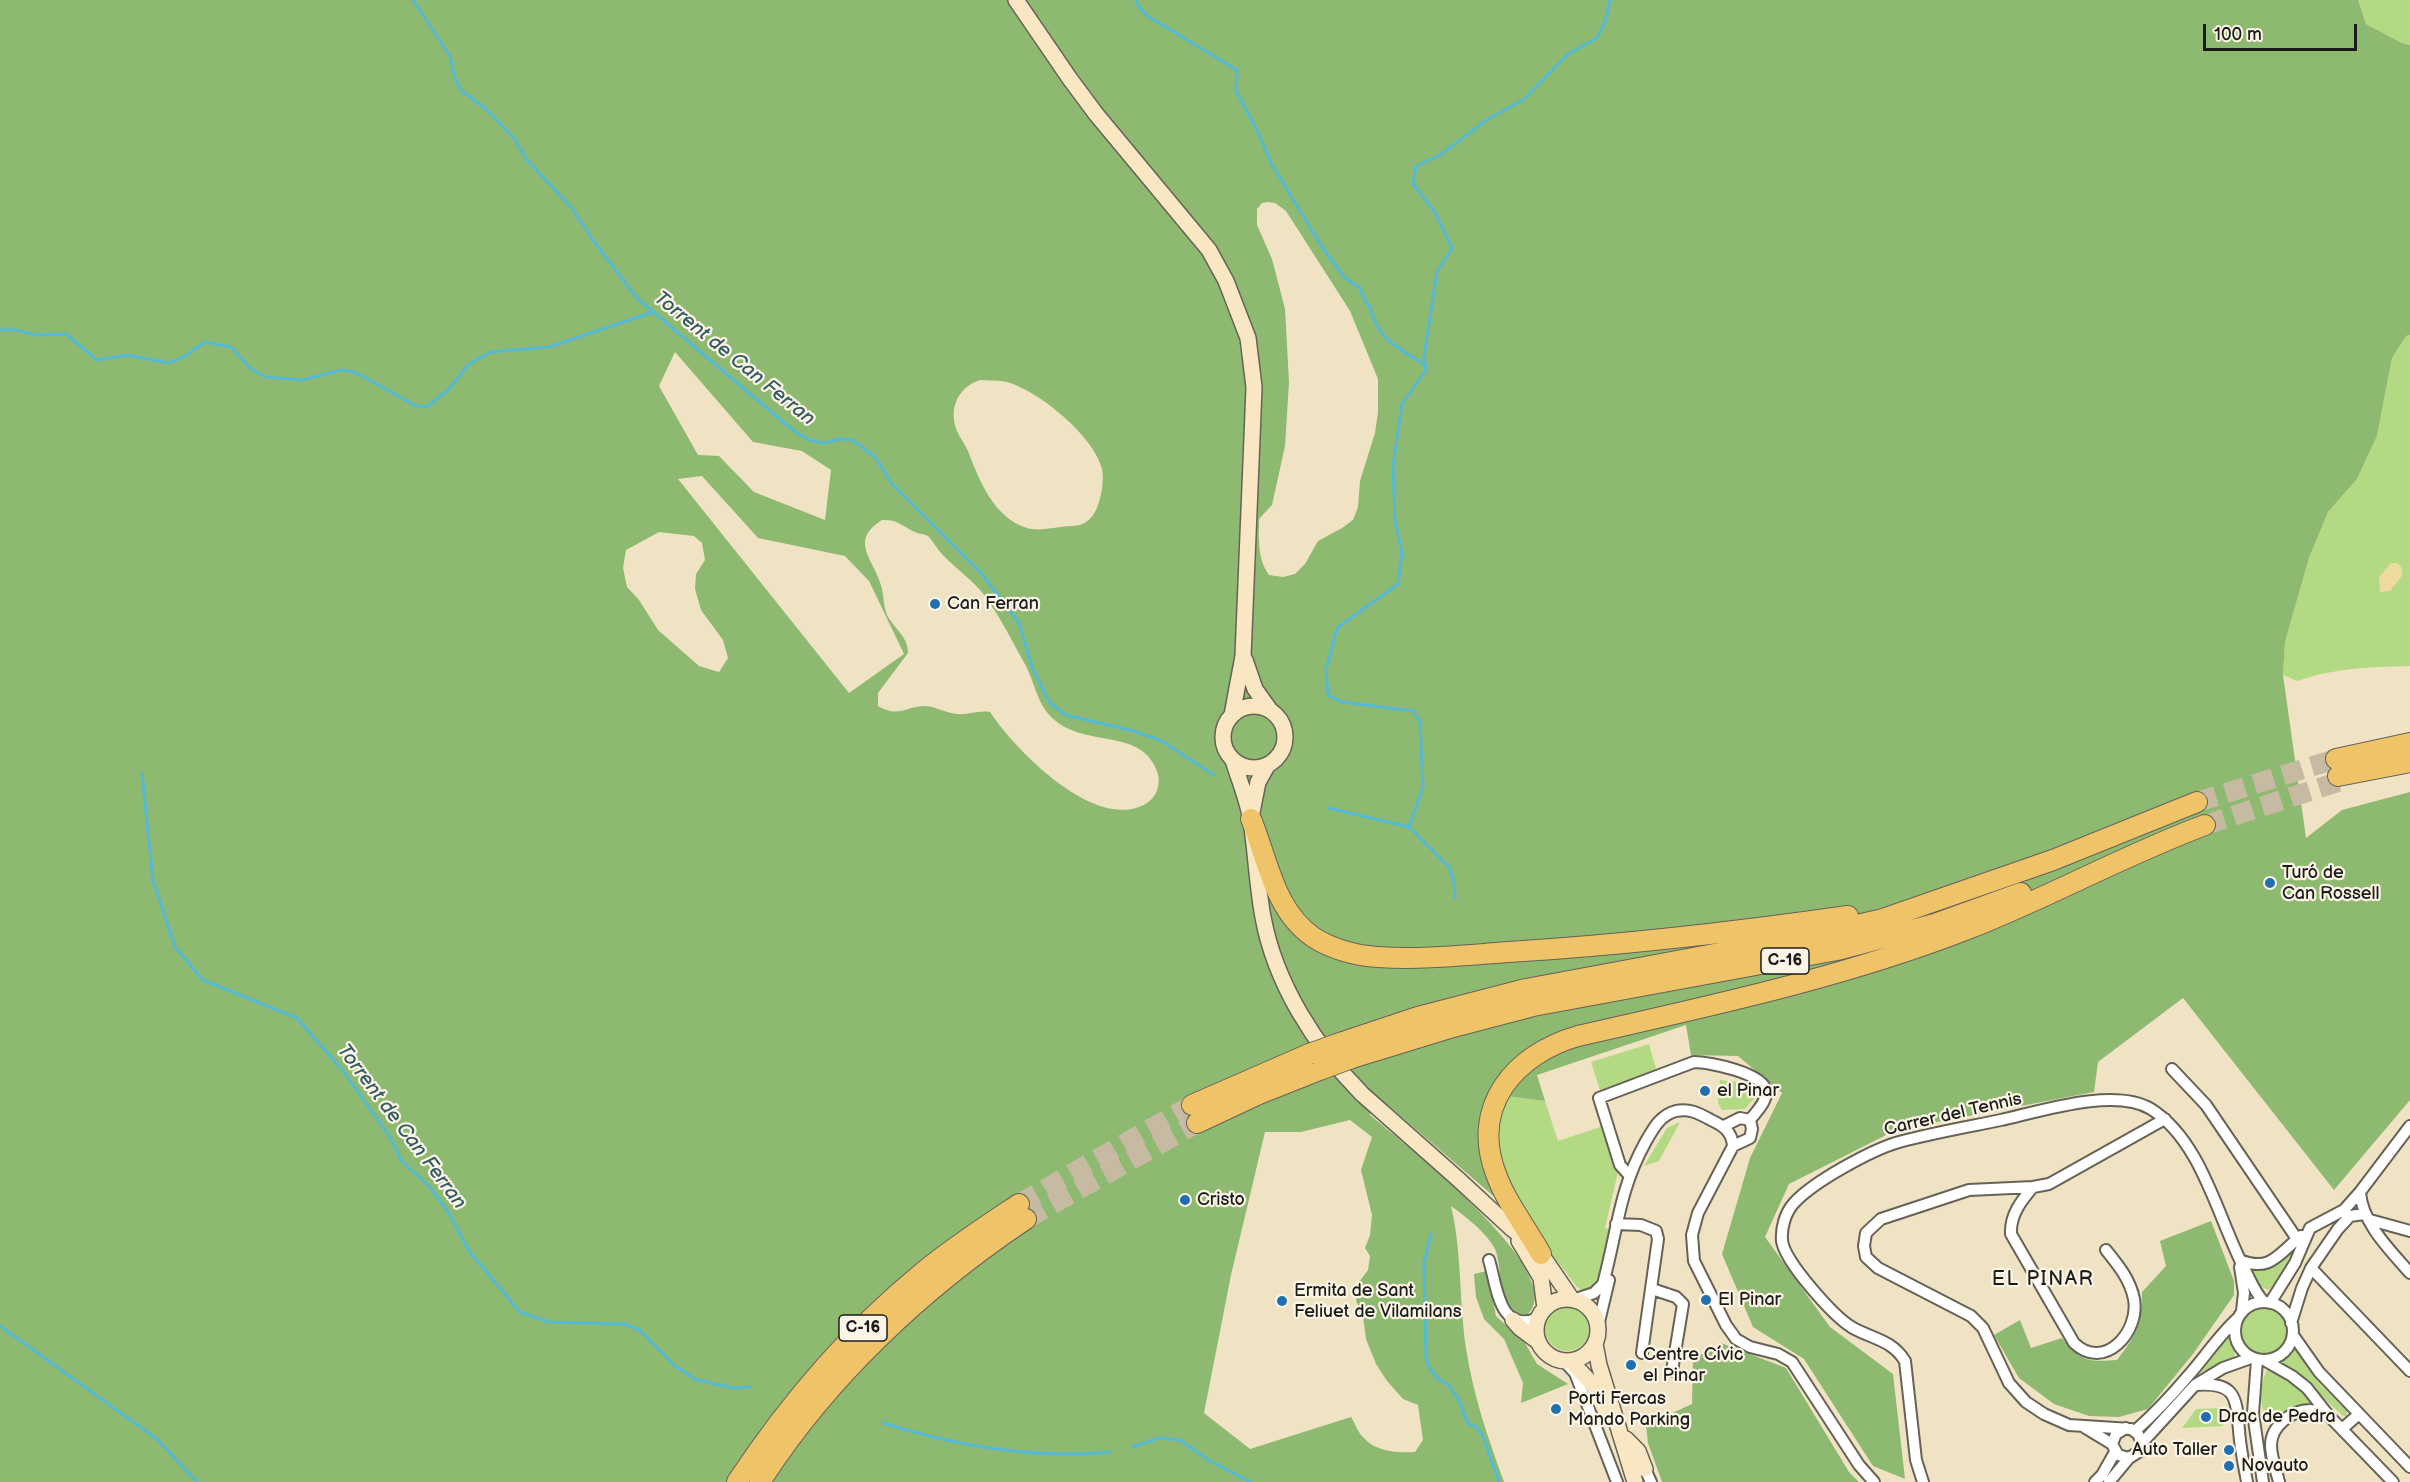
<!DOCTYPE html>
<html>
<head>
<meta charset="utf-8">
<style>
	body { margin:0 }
	#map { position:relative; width:2410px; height:1482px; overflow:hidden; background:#f0e3c4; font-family:"Balsamiq Sans",sans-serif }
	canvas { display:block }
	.scale { position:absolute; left:2203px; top:24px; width:154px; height:27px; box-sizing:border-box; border:3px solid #1c1c1c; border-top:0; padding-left:8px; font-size:18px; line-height:21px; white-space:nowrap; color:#1c1c1c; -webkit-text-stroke:4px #fcf5e5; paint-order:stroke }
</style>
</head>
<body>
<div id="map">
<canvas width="2410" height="1482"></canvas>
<div class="scale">100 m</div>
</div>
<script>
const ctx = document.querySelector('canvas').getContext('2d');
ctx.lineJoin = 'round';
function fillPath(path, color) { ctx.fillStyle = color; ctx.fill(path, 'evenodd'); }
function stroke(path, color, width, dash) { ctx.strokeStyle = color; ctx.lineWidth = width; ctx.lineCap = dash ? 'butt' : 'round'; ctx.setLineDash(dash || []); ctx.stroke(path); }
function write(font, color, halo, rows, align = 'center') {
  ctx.font = font + ' "Balsamiq Sans",sans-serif'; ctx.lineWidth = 4.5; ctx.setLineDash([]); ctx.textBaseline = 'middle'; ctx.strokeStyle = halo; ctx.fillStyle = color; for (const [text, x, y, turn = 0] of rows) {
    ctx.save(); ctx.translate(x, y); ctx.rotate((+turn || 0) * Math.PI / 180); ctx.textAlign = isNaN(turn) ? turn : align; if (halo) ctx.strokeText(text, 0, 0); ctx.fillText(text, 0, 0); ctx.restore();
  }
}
fillPath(new Path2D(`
	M2358 0H2410V45L2402 43 2366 24Z
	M2410 335V666C2371 667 2335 668 2297 681L2283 675 2285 642 2309 558 2328 512 2357 479 2377 436 2392 358 2406 336Z
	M1649 1044 1657 1072 1600 1090 1591 1062Z
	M1720 1080C1736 1082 1748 1081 1757 1095L1745 1109 1722 1110 1718 1103Z
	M1505 1096 1545 1101 1558 1141 1603 1126 1618 1172 1605 1228 1610 1229 1600 1285 1584 1292 1577 1287C1546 1244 1492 1188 1495 1132 1496 1121 1502 1108 1505 1096Z
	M1680 1122 1659 1161 1644 1166 1667 1128Z
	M2292 1246 2295 1250 2272 1287 2268 1290 2255 1283 2249 1270C2271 1274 2280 1262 2292 1246Z
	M2240 1330a24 24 0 1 1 48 0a24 24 0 1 1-48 0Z
	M1545 1329a22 22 0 1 1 44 0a22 22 0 1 1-44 0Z
	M2227 1333 2235 1354 2233 1359 2199 1373 2198 1370Z
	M2294 1344 2305 1364 2320 1384 2347 1411 2346 1416H2343C2321 1397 2305 1376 2279 1362Z
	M2267 1370 2287 1380 2313 1400 2311 1407C2295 1408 2283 1412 2273 1426 2258 1409 2258 1390 2267 1370Z
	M2221 1408 2223 1426 2182 1428 2196 1409Z`), '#b3d983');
fillPath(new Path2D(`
	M0 0H2358L2366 24 2402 43 2410 45V335L2406 336 2392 358 2377 436 2357 479 2328 512 2309 558 2285 642 2283 675 2306 838 2342 810 2410 792V1100L2334 1190 2183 998 2098 1062 2094 1092 1896 1130 1789 1184 1765 1237 1830 1327 1893 1374 1905 1479 1873 1466 1804 1359 1753 1327 1722 1254 1750 1158 1782 1093 1738 1056 1691 1055 1686 1025 1537 1075 1545 1101 1505 1096 1547 1041 1490 1105 1505 1206 1389 1106 1369 1114C1397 1139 1579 1277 1525 1317 1494 1313 1504 1270 1495 1249 1487 1233 1465 1216 1451 1206 1462 1252 1459 1301 1466 1348 1473 1395 1488 1438 1504 1482H0ZM1268 202 1275 203 1286 211 1350 311 1378 379V412L1375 433 1360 481 1358 507 1353 520 1342 528 1318 541 1305 564 1295 574 1283 577 1269 575C1257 558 1259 539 1259 519L1272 505 1285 446 1289 382 1285 309 1272 259 1257 225V209L1262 203ZM675 352 753 442 802 451 831 470 825 520 754 492 719 456 698 455 659 386ZM980 380C989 381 999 380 1007 382 1039 391 1094 436 1102 469 1104 480 1102 494 1098 505 1094 517 1086 526 1072 526 1058 526 1041 532 1027 528 994 518 979 480 968 451 965 444 960 438 957 431 948 409 958 387 980 380ZM702 476 758 538 845 556 869 581 904 654 849 693 678 479ZM882 520C897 519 902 526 915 532 919 534 924 534 928 536 933 541 937 549 942 554 955 568 973 580 984 595 1000 616 1013 643 1026 666 1033 680 1037 699 1046 711 1077 752 1140 724 1157 771 1161 782 1158 796 1147 803 1097 834 1016 751 990 712 979 710 968 715 957 714 945 713 935 706 924 706 904 707 899 718 878 706V693L908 653C908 637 896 630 888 617 883 607 884 595 881 585 873 558 849 541 882 520ZM659 532 694 536 702 543 705 560 696 574 695 589 701 610 723 640 728 658 719 672 699 666 658 630 639 600 627 587 623 568 626 550ZM1350 1120 1372 1137 1361 1170 1372 1215 1370 1235 1365 1248 1370 1256 1368 1270 1359 1282 1356 1301 1363 1316 1366 1339 1376 1364 1387 1381 1403 1399 1418 1405 1423 1440 1415 1452C1398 1453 1376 1452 1364 1438 1358 1433 1355 1423 1351 1417L1250 1449 1204 1413 1231 1275 1265 1132H1301Z
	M2211 1221 2234 1281V1295L2193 1354 2148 1409 2119 1417 2089 1416 2054 1404 2019 1378 1994 1335 2020 1320 2031 1348 2062 1338C2082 1362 2087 1362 2117 1360 2136 1336 2142 1323 2142 1292L2166 1266 2160 1241Z
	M1487 1271 1496 1316 1525 1343 1537 1364 1568 1384 1521 1403 1523 1383 1504 1339 1484 1319 1476 1297 1474 1274Z
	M1721 1343 1786 1368 1849 1472 1859 1482H1662L1648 1443 1646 1425 1692 1404 1693 1358Z`), '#8eb971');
fillPath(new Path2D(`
	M2391 563H2397L2402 568V576L2390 591 2380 592 2379 577Z`), '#eeda9e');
stroke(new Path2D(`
	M413 0 450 56 455 79 461 90 486 109 514 138 527 160 572 208 592 239 637 298 794 431 811 441 826 443 839 439 853 440 875 457 892 484 982 574 1019 623 1032 667 1049 702 1066 715 1134 731 1162 741 1214 775
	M1137 0 1136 3 1146 15 1237 70 1236 91 1258 132 1271 163 1322 247 1344 277 1360 288 1366 303 1370 306C1377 340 1398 347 1425 365
	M0 330 11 329 38 335 66 334 97 360 127 355 169 363 185 356 205 342 231 347 251 369 266 377 303 380 341 370 355 372 416 406 427 407 448 390 469 364 491 352 549 347 653 312
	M142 773 153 880 175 947 203 980 297 1018 344 1072 392 1140 401 1160 430 1187 447 1210 469 1251 520 1312 549 1322 624 1324 640 1330 675 1366 697 1380 734 1388 750 1387
	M1329 808 1409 827
	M1455 898 1454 881 1449 867 1409 827 1423 787 1420 722 1413 711 1342 702 1328 695 1326 670 1337 628 1398 584 1402 553 1395 521 1393 466 1402 404 1426 370 1424 356 1437 272 1452 248 1435 212 1413 184 1416 166 1440 155 1488 119 1523 100 1568 54 1597 38 1605 22 1610 0
	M1431 1234 1424 1263 1426 1359C1429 1369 1437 1381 1448 1384L1459 1400 1468 1424 1477 1427 1483 1436 1499 1482
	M0 1326 157 1439 197 1482
	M883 1423C956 1446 1034 1459 1110 1452
	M1132 1447 1159 1438 1180 1440 1207 1459 1250 1482`), '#56bad4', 3);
stroke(new Path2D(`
	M2197 802 2336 759
	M2205 825 2341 781
	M1019 1204 1192 1105
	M1026 1219 1197 1123`), '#c6bba2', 20, [20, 10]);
const minor = new Path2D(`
	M2172 1069 2206 1105 2297 1239
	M1724 1126 1740 1118 1750 1120
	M1733 1146 1750 1138 1752 1129 1750 1120
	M1629 1175 1620 1165 1599 1098 1694 1062C1709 1062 1764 1073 1766 1091 1767 1102 1756 1112 1750 1120
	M2033 1187C2021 1201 2010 1215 2011 1234L2074 1343C2104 1372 2140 1332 2134 1299 2130 1279 2118 1265 2106 1250
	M2360 1192C2362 1223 2390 1250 2410 1273
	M2370 1220 2410 1231
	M1616 1224 1641 1225 1656 1231 1658 1239 1642 1353
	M1489 1260C1497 1286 1499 1335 1538 1318
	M2240 1260C2271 1273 2279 1253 2301 1236
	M2240 1267 2244 1293 2242 1311
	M2311 1268 2410 1371
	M1652 1289 1676 1297 1683 1304 1672 1371
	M1576 1299 1594 1293 1603 1284C1617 1233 1619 1190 1645 1143 1653 1129 1660 1115 1676 1111 1690 1108 1700 1114 1711 1120 1724 1126 1732 1132 1733 1146L1698 1213 1692 1235 1694 1261 1726 1325 1736 1339 1750 1347 1778 1354 1792 1362 1859 1465 1874 1482
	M2235 1331a29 29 0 1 1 58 0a29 29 0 1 1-58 0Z
	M2270 1303 2295 1263 2310 1228 2344 1210 2360 1192 2410 1126
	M2291 1323 2302 1288 2311 1268 2338 1229 2350 1216 2364 1214
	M1598 1326 1609 1280
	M2293 1335 2319 1372 2410 1467
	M2257 1360 2253 1413 2263 1482
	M2264 1360 2292 1376 2307 1388 2329 1416 2393 1482
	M1564 1361 1575 1373 1617 1482
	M2195 1385C2235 1382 2236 1395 2239 1430 2240 1447 2244 1465 2247 1482
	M2084 1427 2112 1444
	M2126 1428 2116 1434 2112 1444 2118 1455 2129 1458
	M2342 1429 2359 1414
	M2135 1431C2154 1414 2172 1395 2188 1376 2205 1357 2219 1335 2238 1318
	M2142 1443 2138 1434 2131 1429 2069 1425 2044 1414 2026 1402 2009 1383 1983 1328 1971 1316 1878 1268 1866 1257 1864 1246 1866 1233 1881 1219 1969 1190 2033 1187 2049 1184 2165 1119
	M1645 1469 1651 1482
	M1923 1482 1916 1460 1905 1361C1892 1340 1873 1339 1853 1328 1834 1317 1785 1262 1782 1241 1781 1228 1785 1213 1794 1203 1813 1182 1871 1150 1899 1142 1932 1133 1967 1127 2001 1120 2041 1111 2115 1087 2151 1109 2203 1142 2218 1220 2246 1272 2251 1282 2256 1294 2264 1302
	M2095 1482 2102 1475 2115 1452
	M2109 1482 2129 1458 2140 1451 2142 1443 2195 1385 2223 1368 2251 1358
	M2279 1482C2276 1470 2271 1457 2271 1445 2271 1426 2292 1410 2310 1410 2316 1410 2322 1413 2328 1415`);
const secondary = new Path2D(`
	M1016 0 1070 79 1096 114 1209 250 1226 281 1248 338 1254 387 1252 438 1243 656 1232 715
	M1245 660 1255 689 1270 710
	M1223 737a31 31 0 1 1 62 0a31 31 0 1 1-62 0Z
	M1233 760C1239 780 1248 801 1251 821 1256 853 1257 885 1263 917 1275 983 1315 1046 1362 1094L1458 1179 1511 1228 1528 1241 1541 1254 1571 1298
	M1251 817 1258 782 1267 766
	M1519 1241 1541 1278 1545 1308
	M1536 1330a31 31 0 1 1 62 0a31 31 0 1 1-62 0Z
	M1513 1320 1520 1328 1536 1340
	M1595 1344 1599 1365 1635 1482
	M1571 1361 1593 1385 1605 1410
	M1626 1439 1638 1451 1645 1469`);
const motorway = new Path2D(`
	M2336 759 2410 743
	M2338 776 2410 762
	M1251 819C1268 860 1274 910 1313 937 1331 949 1357 956 1378 957 1421 960 1466 955 1509 952 1623 945 1736 932 1848 916
	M1340 1043 1418 1017 1526 989 1806 937 1883 919 2053 860 2197 802
	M1352 1058 1453 1027 1533 1006 1837 950 1935 924 2021 893
	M1192 1105 1309 1054
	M1197 1123 1259 1094 1322 1069
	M1541 1254C1526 1227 1506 1202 1496 1174 1470 1106 1515 1054 1578 1036 1709 1006 1842 978 1968 929 2048 898 2124 855 2205 825
	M737 1482C788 1405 850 1332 922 1273 952 1248 986 1226 1019 1204
	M760 1482C827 1377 923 1288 1026 1219`);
stroke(minor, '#666257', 14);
stroke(secondary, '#666257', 18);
stroke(motorway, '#666257', 22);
stroke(minor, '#fff', 10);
stroke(secondary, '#f9e7c3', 15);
stroke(motorway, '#efc469', 20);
const motorwayBridge = new Path2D(`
	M1309 1054 1340 1043
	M1322 1069 1352 1058`);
stroke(motorwayBridge, '#666257', 22, []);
stroke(motorwayBridge, '#efc469', 20);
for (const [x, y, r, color] of [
	[935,604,6,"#1f6fb2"],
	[2270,883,6,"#1f6fb2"],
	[1705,1091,6,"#1f6fb2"],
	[1185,1200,6,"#1f6fb2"],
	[1706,1300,6,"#1f6fb2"],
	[1282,1301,6,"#1f6fb2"],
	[1631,1365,6,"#1f6fb2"],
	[1556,1409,6,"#1f6fb2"],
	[2206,1417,6,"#1f6fb2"],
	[2229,1450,6,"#1f6fb2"],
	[2229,1466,6,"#1f6fb2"]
]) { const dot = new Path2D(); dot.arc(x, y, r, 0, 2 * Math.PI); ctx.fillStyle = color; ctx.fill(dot); stroke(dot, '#fcf5e5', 2); }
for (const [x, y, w] of [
	[1785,961,48],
	[863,1328,48]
]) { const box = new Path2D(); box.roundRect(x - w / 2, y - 13, w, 26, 4.5); ctx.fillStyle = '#fcf5e5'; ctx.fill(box); stroke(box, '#1c1c1c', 1.5); }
write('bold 16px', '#1c1c1c', null, [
	["C-16",1785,961],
	["C-16",863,1328]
]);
write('18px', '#1c1c1c', '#fcf5e5', [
	["Can Ferran",947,604],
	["Turó de",2282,873],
	["Can Rossell",2282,894],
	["el Pinar",1717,1091],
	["Cristo",1197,1200],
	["Ermita de Sant",1294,1291],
	["Feliuet de Vilamilans",1294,1312],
	["El Pinar",1718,1300],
	["Centre Cívic",1643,1355],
	["el Pinar",1643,1376],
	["Porti Fercas",1568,1399],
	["Mando Parking",1568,1420],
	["Drac de Pedra",2218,1417],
	["Auto Taller",2217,1450,"right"],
	["Novauto",2241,1466]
], 'left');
write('18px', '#1c1c1c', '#fcf5e5', [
	["Carrer del Tennis",1953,1115,-13]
]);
write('italic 20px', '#335b66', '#fcf5e5', [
	["Torrent de Can Ferran",734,359,39],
	["Torrent de Can Ferran",401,1127,53]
]);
ctx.letterSpacing = '1.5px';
write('20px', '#1c1c1c', '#fcf5e5', [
	["EL PINAR",2043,1280]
]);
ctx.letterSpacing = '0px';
</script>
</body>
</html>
